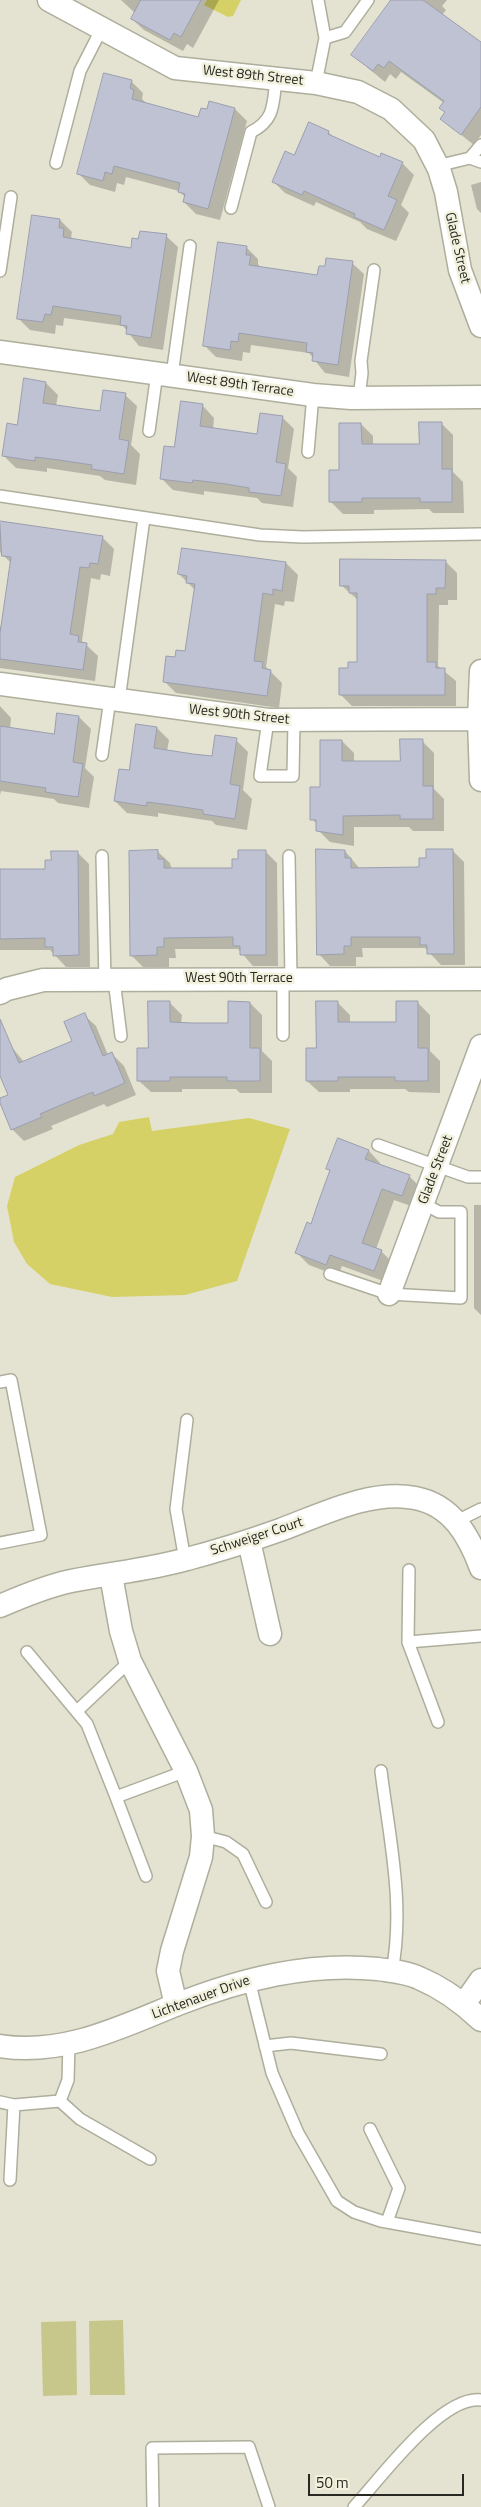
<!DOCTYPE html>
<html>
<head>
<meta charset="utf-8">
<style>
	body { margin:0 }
	#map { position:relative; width:481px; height:2507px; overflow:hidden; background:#e4e3d1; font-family:"Titillium Web",sans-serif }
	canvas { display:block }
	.scale { position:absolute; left:308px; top:2474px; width:156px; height:22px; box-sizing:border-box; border:2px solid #282822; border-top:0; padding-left:6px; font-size:15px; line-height:18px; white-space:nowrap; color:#282822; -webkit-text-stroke:4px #f1f1de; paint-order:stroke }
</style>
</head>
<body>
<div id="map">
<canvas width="481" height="2507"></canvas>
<div class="scale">50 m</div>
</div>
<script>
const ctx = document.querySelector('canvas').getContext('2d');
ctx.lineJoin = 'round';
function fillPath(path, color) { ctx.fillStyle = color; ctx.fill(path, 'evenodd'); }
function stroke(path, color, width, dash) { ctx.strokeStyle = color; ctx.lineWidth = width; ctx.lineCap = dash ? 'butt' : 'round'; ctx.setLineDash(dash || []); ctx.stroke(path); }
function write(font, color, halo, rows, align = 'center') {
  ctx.font = font + ' "Titillium Web",sans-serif'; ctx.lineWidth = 5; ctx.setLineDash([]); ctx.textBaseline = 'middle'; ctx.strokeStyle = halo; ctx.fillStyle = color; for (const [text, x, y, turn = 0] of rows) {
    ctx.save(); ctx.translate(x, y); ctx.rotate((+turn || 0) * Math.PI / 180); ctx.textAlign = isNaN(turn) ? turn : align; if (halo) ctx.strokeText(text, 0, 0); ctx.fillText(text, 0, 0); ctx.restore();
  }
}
fillPath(new Path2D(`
	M123 2320 125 2395H90L89 2321Z
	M76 2321 77 2395 43 2396 41 2322Z`), '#c8c78b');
fillPath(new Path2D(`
	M207 0H241L233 16 228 17 204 5Z
	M149 1117 152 1131 249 1118 290 1129 237 1281 185 1295 112 1297 50 1284 27 1264 14 1242 7 1206 15 1177 79 1145 113 1134 119 1122Z`), '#d5d166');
fillPath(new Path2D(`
	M121 0H219L193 48 187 44 183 51 144 30 132 19 135 13Z
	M392 0H447L442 6 446 10 442 15 481 43V135L474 145 441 119 446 113 441 108 444 103 401 72 396 79 390 74 385 82 352 55Z
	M131 81 143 93 142 99 146 103 199 118 208 110 235 109 247 121 220 220 196 214 184 202 185 197 179 191 126 177 124 185 117 183 115 192 90 185 78 173Z
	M328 132 336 139 380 158 402 163 414 175 401 205 409 213 396 241 367 229 360 222 316 202 314 206 285 193 273 181 295 157Z
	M481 182V213L477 209 471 185Z
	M60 220 72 232 71 237 75 240 132 249 166 236 178 247 163 350 139 346 123 326 64 318 63 326 56 325 55 334 30 330 18 318Z
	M246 247 258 259V264L261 268 318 276 352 263 364 274 349 377 325 373 309 353 251 345 250 353 243 352 242 361 216 357 204 345Z
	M46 383 58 395 56 406 101 412 125 395 137 406 131 445 140 454 136 485 105 480 100 476 47 468V472L16 468 4 456 18 426Z
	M203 406 214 418 213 429 258 435 282 417 294 429 288 468 297 477 293 507 262 503 257 498 204 491V495L173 490 161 478 176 449Z
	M441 423 453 435V472L463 482 464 513H433L429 509 374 510V514H343L331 502 341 471 361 424 373 436V445H420Z
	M0 523 102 537 114 549 110 576 101 574 100 580 91 578 82 641 98 656 95 681 0 668V626L2 627 11 563 0 552Z
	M445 561 457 573V600H448V605H439L438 666 456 681V706H352L340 694 349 670 358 663 359 601 341 585Z
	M286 563 298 575 294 602 285 601 284 606 275 604 266 667 282 683 279 708 176 693 164 681 176 659 186 653 195 590 179 574Z
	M0 706 11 718 10 729 55 735 79 717 91 729 85 768 94 777 89 808 58 803 54 799 1 791 0 795Z
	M137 725 157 728 169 740 167 751 213 757 236 740 248 752 243 790 252 799 247 830 216 825 212 821 158 813V817L127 813 115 801 130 771Z
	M342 741 354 753V762H401L422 741 434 753V789L444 799V831H413L409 827H354V846L330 842 318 830V825L312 819 322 788Z
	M452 850 464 862 465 965H441L425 948H362L363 957H356V966H330L319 954 345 851 360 869 421 868 427 859Z
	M265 851 277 863 278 966H253L238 949H175L176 958H169V967H143L131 955 158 852 170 863 172 870 233 869 240 860Z
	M77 852 89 864 90 967H66L50 950H0V870H46L52 861Z
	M170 1003 182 1015 181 1024H229L250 1003 262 1015V1051L272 1061V1093H240L236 1089H182V1092H151L139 1081 149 1049Z
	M338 1003 350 1015V1024H397L418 1003 430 1015V1051L440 1061V1093L409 1092 405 1089H350V1092H319L307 1081 317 1049Z
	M84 1015 96 1026 108 1055 112 1054 124 1066 136 1095 107 1107 104 1104 51 1126 53 1129 24 1141 12 1129 10 1096 0 1073V1049L10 1045 24 1062 74 1042Z
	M369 1151 380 1163 379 1166 409 1176 421 1188 414 1207 394 1200 376 1249 381 1251 393 1263 386 1282 342 1266 338 1276 309 1265 297 1253 311 1225 331 1172 328 1169Z
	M474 1205H481V1315L474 1308Z`), '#0003');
const building = new Path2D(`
	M141 0H201L181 37 174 33 170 40 131 19Z
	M391 0H423L481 42V107L461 135 440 119 445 112 439 108 444 101 389 61 384 68 378 64 373 71 351 55Z
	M104 73 132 80 130 88 134 90 132 99 198 117 201 108 207 109 209 101 235 108 208 209 183 202 185 194 178 192 180 183 114 166 112 174 105 172 103 181 77 174Z
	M309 122 329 131 328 134 359 148 380 157 381 153 403 162 388 196 397 200 384 230 354 217 355 214 304 191 302 195 272 182 285 151 294 155Z
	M32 215 60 219 59 228H64L63 237 131 248 132 238 138 239 140 231 167 234 151 338 126 334 127 326 120 325 121 316 53 306 51 315 45 314 43 322 17 319Z
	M218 242 247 246 246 255H251L249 265 317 275 319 266H325L326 258 353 261 338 365 312 361 313 353 306 352 307 343 239 333 238 342 231 341 230 350 203 346Z
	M24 378 46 382 43 403 77 408 100 411 103 390 126 393 119 439 129 441 124 474 91 469 92 465 59 460 35 457V461L2 456 7 423 17 425Z
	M181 401 203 404 200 426 257 434 260 413 283 416 276 462 286 464 281 496 249 492V488L226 484 193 480 192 483 160 479 164 446 174 447Z
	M419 422H442V469H452V502H420V498H362V502H329V470H339V423H361L362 444H419Z
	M0 521 103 536 98 564 90 563 89 568 80 567 70 634 79 636 78 642 87 643 83 670 0 659V633L11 557 2 556Z
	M182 548 286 562 282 591 273 589V595L263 593 254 661 263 662 262 668 271 670 267 696 163 682 166 656 175 657 176 650 185 651 195 584 186 583 187 576 178 574Z
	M340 559 446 560 445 588H436V594H427V662H436V668H445V695H339V668H348V662H357V593H349V586H340Z
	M57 713 79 716 73 762 83 764 78 797 45 792 46 788 0 781V726L54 734Z
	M136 724 157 727 154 748 193 754 212 756 215 735 237 738 230 784 240 786 235 819 203 814V810L170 805 147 802 146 806 114 801 119 769 129 770Z
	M400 739H423V786H433V819H400V815L343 816V835L316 831V820H310V787H320V740H342V761H400Z
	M316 849 345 850V858H351V868L419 867V858H426V849H453L454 954H427V945H420V937H351V946H344V954L317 955Z
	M158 850V859H164V868H232V859H238V850H266V955H240V946H233V937L164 938V947H157V955L130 956 129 851Z
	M51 851H78L79 955 53 956V947H45V938L0 939V869H45V860H51Z
	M148 1001H170V1022L193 1023H228V1001L250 1002V1048H260V1081H227V1077H170V1081H137V1048H148Z
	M316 1001H338V1022H396V1001H418V1048H428V1081H395V1077H338V1081H306V1048H316Z
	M85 1013 103 1056 112 1052 125 1083 94 1096 93 1092 68 1102 40 1114 42 1117 11 1130 0 1103V1098L8 1095 0 1076V1019L19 1063 72 1041 64 1022Z
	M338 1138 369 1150 365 1159 410 1175 402 1196 382 1189 362 1243 382 1250 374 1271 330 1255 326 1265 295 1253 307 1222 311 1224 318 1203 330 1170 326 1169Z`);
fillPath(building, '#bfc2d3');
stroke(building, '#9a9eae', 1);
const lane = new Path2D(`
	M318 0 325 38
	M316 83 325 38 345 32 368 0
	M470 158 481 145
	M56 163 80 71 101 30
	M437 166 470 158 481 162
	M231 208 251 132C275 120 273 104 276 79
	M0 271 11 197
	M172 375 190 246
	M359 398 362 373 361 361 374 270
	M149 431 157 373
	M308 452 313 395
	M0 496 260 535 303 537 481 534
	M119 700 144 518
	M268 720 260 776H293L294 721
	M102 755 110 699
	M102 856 105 980
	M289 856 291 979
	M114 980 121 1036
	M283 1035V979
	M378 1145 468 1177H481
	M330 1274 389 1294 461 1298V1212H439L424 1204
	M0 1382 11 1380 41 1535 0 1543
	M457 1521 481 1509
	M185 1560 176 1509 187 1420
	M408 1642 409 1570
	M27 1652 87 1724 116 1797
	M77 1711 130 1661
	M438 1722 408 1642 481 1636
	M381 1771C389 1836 405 1905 392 1971
	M203 1836 226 1842 243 1854 266 1902
	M146 1876 116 1797 186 1771
	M249 1980 272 2073 298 2133 337 2201 354 2212 381 2221 481 2239
	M265 2046 291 2043 381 2054
	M60 2101 80 2119 150 2159
	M0 2102 14 2105 60 2101 68 2080 69 2044
	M370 2129 399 2188 387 2222
	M10 2180 14 2105
	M153 2507 152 2448 249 2447 269 2507
	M354 2507C380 2479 441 2395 481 2400`);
const street = new Path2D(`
	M49 0 175 68 316 83 358 92 391 109 424 140 439 169 446 192 460 270 481 326
	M0 352 313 395 351 398 481 397
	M481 671 479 719 481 780
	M0 684 268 720 479 719
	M0 993 7 989 43 980 481 979
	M389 1294 481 1046
	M249 1541 270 1634
	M111 1575 121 1631 130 1661 186 1771 201 1810 203 1836 201 1857 172 1951 168 1971 176 2005
	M0 1606C23 1596 47 1586 71 1581 110 1573 149 1570 187 1559 218 1551 249 1541 280 1530 321 1515 371 1489 415 1498 452 1505 469 1536 481 1568
	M464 2004 481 1980
	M0 2046C64 2056 121 2027 178 2004 242 1979 309 1962 378 1969 392 1971 407 1972 419 1978 443 1988 462 2002 481 2020`);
stroke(lane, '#aeae9c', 14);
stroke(street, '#aeae9c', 25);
stroke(lane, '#fff', 11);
stroke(street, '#fff', 22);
write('14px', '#282822', '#f1f1de', [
	["West 89th Street",253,76,6],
	["Glade Street",457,248,77],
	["West 89th Terrace",240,385,8],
	["West 90th Street",239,715,6],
	["West 90th Terrace",239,979],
	["Glade Street",436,1170,-69],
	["Schweiger Court",257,1537,-18],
	["Lichtenauer Drive",201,1998,-20]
]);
</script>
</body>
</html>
